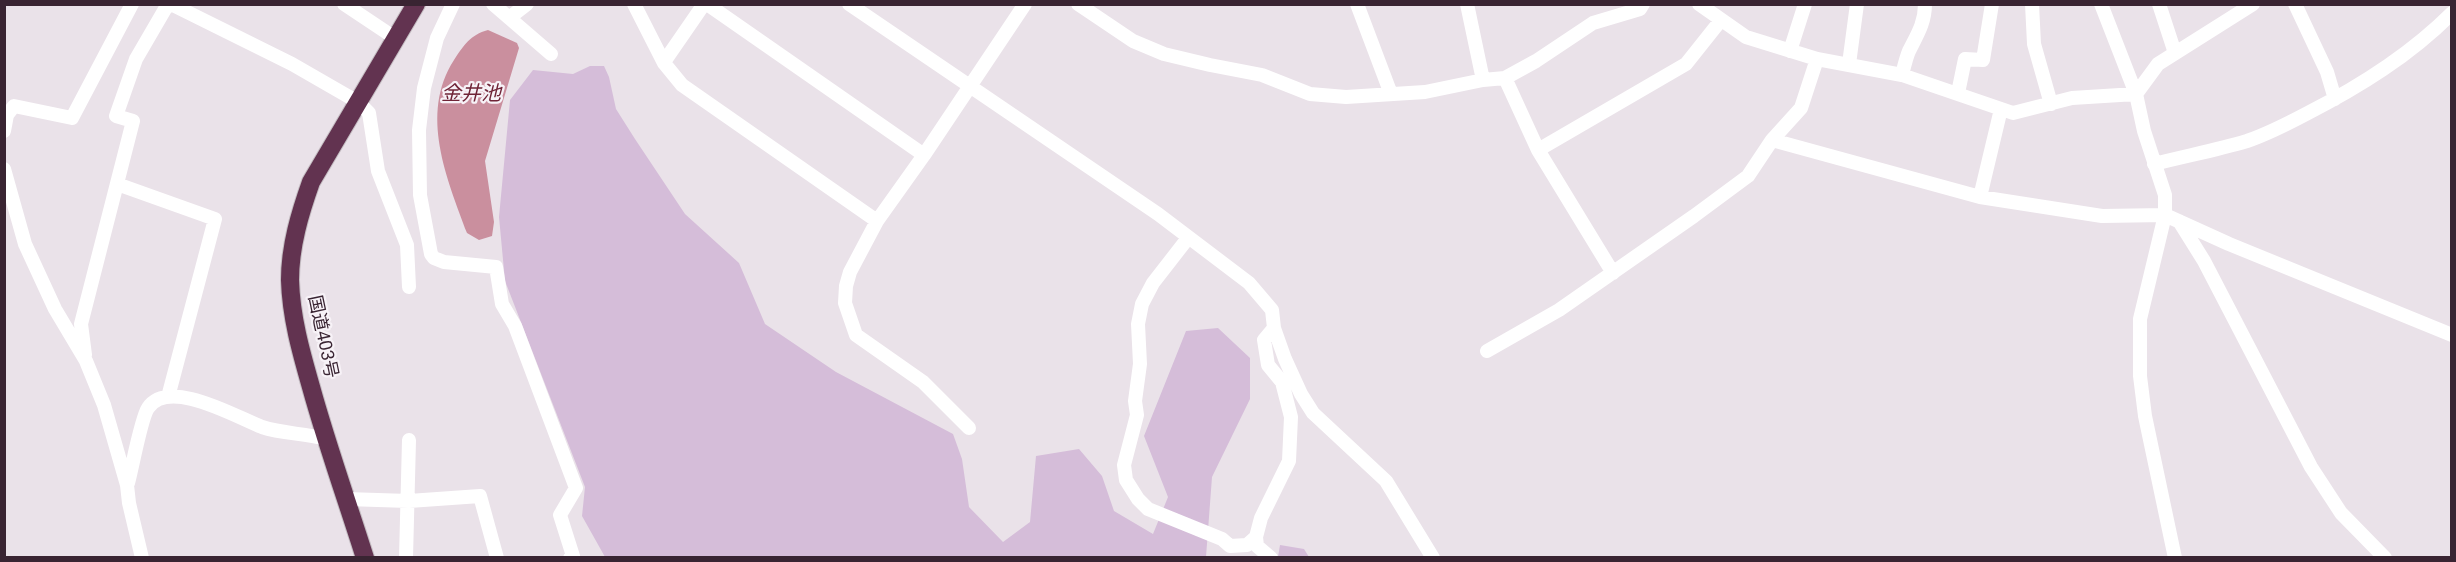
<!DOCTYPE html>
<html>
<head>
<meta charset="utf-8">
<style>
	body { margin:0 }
	#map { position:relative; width:2456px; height:562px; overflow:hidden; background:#eae2e9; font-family:Roboto,sans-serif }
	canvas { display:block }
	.frame { position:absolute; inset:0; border:6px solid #392432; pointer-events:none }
</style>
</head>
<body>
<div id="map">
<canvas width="2456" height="562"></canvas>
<div class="frame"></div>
</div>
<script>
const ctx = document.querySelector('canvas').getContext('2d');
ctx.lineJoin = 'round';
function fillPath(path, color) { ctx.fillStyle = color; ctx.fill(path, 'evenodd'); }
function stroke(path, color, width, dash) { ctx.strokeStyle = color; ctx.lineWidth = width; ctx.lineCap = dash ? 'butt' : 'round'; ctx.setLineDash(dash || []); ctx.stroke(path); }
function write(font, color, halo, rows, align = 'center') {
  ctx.font = font + ' Roboto,"Noto Sans JP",sans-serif'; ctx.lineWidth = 4.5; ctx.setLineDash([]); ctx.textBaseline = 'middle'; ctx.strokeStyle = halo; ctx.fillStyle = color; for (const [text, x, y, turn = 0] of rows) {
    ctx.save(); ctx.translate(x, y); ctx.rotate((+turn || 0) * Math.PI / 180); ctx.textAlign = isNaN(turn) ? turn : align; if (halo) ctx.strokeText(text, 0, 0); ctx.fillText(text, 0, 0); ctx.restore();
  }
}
fillPath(new Path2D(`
	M590 66H604L609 77 616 109 635 139 685 214 739 263 765 324 836 372 953 434 962 459 969 507 1003 542 1030 522 1036 456 1079 449 1102 476 1114 511 1153 534 1168 497 1144 436 1186 331 1218 328 1250 358V399L1212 477 1206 557H605L582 516 585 487 505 281 499 217 510 100 533 70 573 74Z
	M1280 545 1304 549 1309 557H1278Z`), '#d5bdd9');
fillPath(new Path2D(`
	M488 30 517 43 519 48 485 161 494 222 492 236 479 240 467 233C447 179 419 114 454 60 464 45 470 35 488 30Z`), '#ca8f9e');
const highway = new Path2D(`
	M365 558C347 501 327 445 311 387 301 352 291 317 290 280 290 246 300 213 311 182L416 4`);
stroke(highway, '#c4bdc2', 20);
stroke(new Path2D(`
	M171 4 292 64 358 102 369 113 378 171 407 245 409 287
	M344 4 395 38
	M453 4 437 38 424 88 419 130 420 195 431 254 434 258 444 262 496 267 502 304 515 326 576 488 560 515 573 556 570 558
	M493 4 551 54
	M634 4 664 63 682 85 877 221
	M707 4 924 155
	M849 4 1158 214 1249 283 1272 310 1274 328 1285 359 1301 394 1313 413 1386 481 1433 558
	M1078 4 1133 41 1164 54 1210 65 1262 75 1310 94 1346 97 1425 92 1483 80 1505 78 1536 61 1593 23 1640 9 1643 4
	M1357 4 1391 94
	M1467 4 1483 80
	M1699 4 1746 37 1817 59 1902 75 2013 113 2072 98 2136 94 2158 64 2253 4
	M2032 4 2034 44 2051 104
	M2101 4 2136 94 2144 131 2165 195V215L2140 319V376L2145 416 2175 558
	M2159 4 2175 53
	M2295 4 2327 72 2335 99
	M509 18 527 4
	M1790 51 1805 4
	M664 62 704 4
	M1849 64 1857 4
	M1902 75C1904 67 1906 58 1909 51 1917 35 1925 23 1925 4
	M1505 78 1538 150 1613 273
	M1958 93 1965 59 1983 60 1992 4
	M4 131 7 115 14 106 72 118 132 4
	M1772 140 1980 197 2102 216 2165 215 2229 244 2452 335
	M1538 150 1686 64 1721 20
	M2154 164C2185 156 2217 150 2247 141 2268 134 2287 124 2306 114 2359 87 2409 56 2452 13
	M4 169 25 244 55 309 86 361 104 405 127 485 129 503 142 558
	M117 184 215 219 168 397
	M1980 197 2001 109
	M2179 221 2204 261 2311 467 2341 513 2385 558
	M1188 238 1153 283 1142 304 1138 324 1140 364 1135 401 1137 415 1124 465 1126 480 1138 499 1148 509 1222 539 1230 546 1247 545 1256 537
	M1487 351 1559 310 1694 216 1748 176 1772 140 1801 108 1817 59
	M85 355 81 324 133 121 116 116 136 59 168 4
	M969 428 923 382 856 335 845 303 846 286 850 272 877 221 924 155 1025 4
	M128 483C132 469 141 418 148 408 169 377 238 418 262 427 283 434 305 433 325 439
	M346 499 409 501 480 496 497 558
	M406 558 409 440
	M1271 558 1257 546 1256 537 1261 518 1289 461 1291 417 1282 382 1268 365 1264 340 1274 328`), '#fff', 14);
stroke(highway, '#623350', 18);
write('18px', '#392432', '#f7f2f7', [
	["国道403号",322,337,78]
]);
write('italic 20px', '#6f2437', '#f7f2f7', [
	["金井池",471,95]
]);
</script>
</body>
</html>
